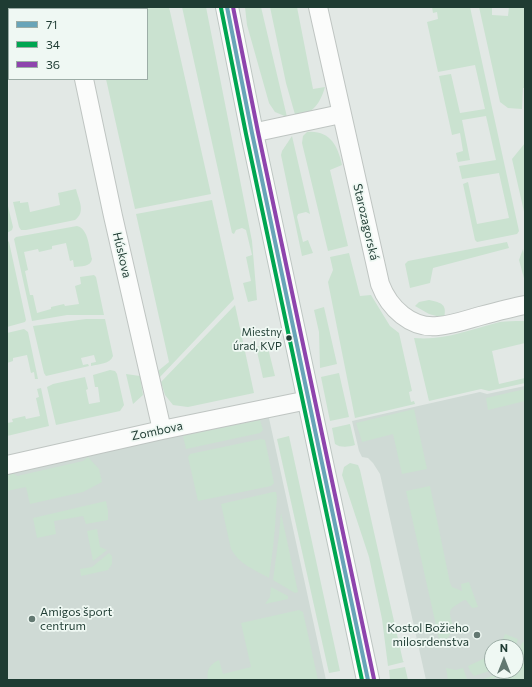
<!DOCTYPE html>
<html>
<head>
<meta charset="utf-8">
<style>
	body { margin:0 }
	#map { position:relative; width:532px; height:687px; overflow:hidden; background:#e2e8e5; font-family:Commissioner,sans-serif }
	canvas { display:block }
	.frame { position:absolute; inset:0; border:8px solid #1f3c33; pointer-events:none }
	.legend { position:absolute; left:8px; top:8px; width:140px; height:72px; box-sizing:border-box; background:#eff8f3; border:1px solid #9cada6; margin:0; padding:5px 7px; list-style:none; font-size:12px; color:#1f3c33 }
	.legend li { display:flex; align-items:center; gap:8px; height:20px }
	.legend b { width:20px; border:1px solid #9cada6 }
	.north { position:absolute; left:484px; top:639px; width:40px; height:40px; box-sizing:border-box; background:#eff8f3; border:1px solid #9cada6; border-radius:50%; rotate:0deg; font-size:11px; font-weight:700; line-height:16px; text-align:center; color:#1f3c33 }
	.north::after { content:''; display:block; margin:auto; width:14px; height:18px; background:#637871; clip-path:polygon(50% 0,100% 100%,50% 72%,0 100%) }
</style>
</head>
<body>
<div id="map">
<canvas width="532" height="687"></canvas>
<div class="frame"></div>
<ul class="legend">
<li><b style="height:5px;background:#68a4b8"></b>71</li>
<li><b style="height:5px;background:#00a651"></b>34</li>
<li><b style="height:5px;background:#8e44ad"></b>36</li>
</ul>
<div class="north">N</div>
</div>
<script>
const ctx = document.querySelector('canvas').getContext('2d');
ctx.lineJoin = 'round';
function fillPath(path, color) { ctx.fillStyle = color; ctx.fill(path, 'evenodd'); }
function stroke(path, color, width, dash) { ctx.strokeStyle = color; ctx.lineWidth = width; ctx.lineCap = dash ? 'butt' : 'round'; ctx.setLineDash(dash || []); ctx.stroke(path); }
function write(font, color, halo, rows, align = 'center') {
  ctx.font = font + ' Commissioner,sans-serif'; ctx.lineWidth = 3.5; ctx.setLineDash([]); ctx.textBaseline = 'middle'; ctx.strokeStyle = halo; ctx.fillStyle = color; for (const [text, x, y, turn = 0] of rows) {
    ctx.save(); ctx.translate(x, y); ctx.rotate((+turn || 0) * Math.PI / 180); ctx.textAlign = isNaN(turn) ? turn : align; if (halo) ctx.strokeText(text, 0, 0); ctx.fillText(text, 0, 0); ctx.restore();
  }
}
fillPath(new Path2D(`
	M525 386V680H426L380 474 373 463 368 458 362 457 359 451 352 421 480 392 487 394ZM492 647H516V671H492Z
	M267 409 326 680H7V465Z`), '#cfdad5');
fillPath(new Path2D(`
	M90 7H169L211 194 135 209 106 79H147V9H90Z
	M182 7H206L252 241 257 300 248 302 243 283 251 281 246 257 252 255 246 230 242 228 236 230 234 234 232 233Z
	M245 7H261L287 117 275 112 269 103 247 25Z
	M270 7H297L313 89 325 87C320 104 313 113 296 118L286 83Z
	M432 7H470L519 231 517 234 477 242 475 240 463 184 468 182 477 224 509 218 499 173 462 179 459 166 496 160 486 116 462 120 470 160 458 162 456 153 463 151 460 133 452 135 439 76 451 74 460 113 485 109 475 65 438 72 427 22 438 19 437 12 433 13Z
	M479 7H492V15L508 16 509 7H525V88H523L522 109 508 108 500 102Z
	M307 132C330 130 338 146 342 165L330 170 348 246 328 251 302 143 303 136Z
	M292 136 310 214 306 212 298 214 297 217 303 242 308 240 313 253 302 256 281 155 282 151Z
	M525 143V216L512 159Z
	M76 189C79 201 86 212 75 220L26 230H21L19 227 13 202 20 201V203L28 202 30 212 60 205 58 193Z
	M212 200 234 299 160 377 158 371 169 362 136 214Z
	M7 202 13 227 12 230 7 233Z
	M77 226C89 229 89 249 92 259 91 267 81 266 74 267L73 260 70 261 66 243 52 246V249L39 252 38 249 24 252 28 270 25 271 30 295H33L37 313 51 309V307L64 304 65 306 79 304 75 286 81 284 80 277 94 275 96 277 104 315H67L32 321 14 239 16 237Z
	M7 240 9 242 26 320 25 322 7 327Z
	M507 242 509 248 433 268 430 283 410 288 405 264 408 261Z
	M523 249 525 258V282L519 260Z
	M349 253 360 296 371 295 390 326 399 333 412 391 409 392 411 402 414 401 415 404 355 418 328 282 333 270 330 257Z
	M429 300C442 303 447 304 444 318L429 314 415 306 419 302Z
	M235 305 254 393 188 407 173 405 165 395 161 382Z
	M324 307 337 364 320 368 319 332 314 310Z
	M86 319H105L113 356C110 364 99 364 91 366V363L96 362 94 355 81 358 83 365 88 364 89 366 46 376 44 373 33 326Z
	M522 321H525V343L492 351 499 384 525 378V383L489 391 481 389 429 401 414 338C444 341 471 329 500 322 507 321 514 321 522 321Z
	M24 329 28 332 38 379H35L34 372 31 373 27 355 13 358V361L7 363V333Z
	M267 344 275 376 263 378 256 347Z
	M110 370 115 371 117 374 124 405 120 411 56 425 47 387 53 384 85 377 88 389 86 390 89 404 100 402 98 387H95L93 375Z
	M339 373 349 417 330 421 321 377Z
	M126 374 140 376 143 395 133 404Z
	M41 388 49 426 7 436V423L13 422 12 419 25 416 26 419 40 416 36 398 39 397 37 389Z
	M525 389V401L488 410 486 398Z
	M414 409 427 469 402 474 393 434 362 442 356 423Z
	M260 420 263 430 260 433 186 449 183 436Z
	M350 424 355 445C348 447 341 448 335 444L332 428Z
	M289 436 340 671 329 673 277 439Z
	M261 439 265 440 274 483 271 486 198 501 188 457 190 454Z
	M88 457 99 469 102 482 83 492 30 504 26 487 7 491V475L13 473 17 476 83 461Z
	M350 463 358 465 360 470 403 661 404 662 388 666 382 619 369 557 342 475 344 467Z
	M430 486 450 583 452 587 462 591 461 584 469 582 478 607 472 608 466 600C463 600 461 602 458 604 443 612 454 617 452 629 451 636 444 642 441 648L406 491Z
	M273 492H276C278 499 276 504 276 511 275 534 272 556 269 578 255 570 239 564 231 549L221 504Z
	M106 501 108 511V520L86 524 83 516 54 521 56 534 37 538 33 518Z
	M281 513 298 592 295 593 273 580 279 535Z
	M97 529 100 547 107 550 93 561 87 531Z
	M109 553 112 556V564L108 570 81 576 80 569 92 567Z
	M271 587 288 596V599L265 604 270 597Z
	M299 610 303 612 318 680H208C206 670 210 664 219 660L223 674 251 667 241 623Z
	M505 634 518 639 515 647H500Z
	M525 641V658L516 661C516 655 519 644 525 641Z
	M492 655V670L474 676 470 671 468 666Z
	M525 663V680H497L512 674 511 671H516V667Z
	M405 667 408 680H390L389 670Z
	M446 668 456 670 463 668 467 679 464 680H448Z
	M505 671H508L509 673 489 680H481Z`), '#cae2d0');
const street = new Path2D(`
	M69 7V9
	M318 7 380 284C389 308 411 329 438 326 452 325 466 320 480 316 495 312 510 308 525 305
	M84 79 113 216 162 430
	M252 133 341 114
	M7 465 162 430 308 400`);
const secondary = new Path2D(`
	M227 7 252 133 368 680`);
stroke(street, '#bfc5c2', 20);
stroke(secondary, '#bdc6c2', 24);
stroke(street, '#fbfcfb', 18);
stroke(secondary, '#fbfcfb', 22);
stroke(new Path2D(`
	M227 7 252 133 368 680`), '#68a4b8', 4);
stroke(new Path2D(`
	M221 8 246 134 362 680`), '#00a651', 4);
stroke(new Path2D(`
	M233 7 258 132 374 679`), '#8e44ad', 4);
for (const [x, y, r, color] of [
	[289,338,3.5,"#1f3c33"],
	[32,619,4,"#637871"],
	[477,635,4,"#637871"]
]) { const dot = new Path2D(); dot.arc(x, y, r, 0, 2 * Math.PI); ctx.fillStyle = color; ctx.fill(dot); stroke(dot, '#eff8f3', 1.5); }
write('11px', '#1f3c33', '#eff8f3', [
	["Miestny",282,332],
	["úrad, KVP",282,346]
], 'right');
write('12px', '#1f3c33', '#eff8f3', [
	["Starozagorská",366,222,77],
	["Húskova",122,255,77],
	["Zombova",157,431,-12]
]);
write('12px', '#1f3c33', '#eff8f3', [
	["Amigos šport",40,612],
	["centrum",40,626],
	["Kostol Božieho",469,628,"right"],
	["milosrdenstva",469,642,"right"]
], 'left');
</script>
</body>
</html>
